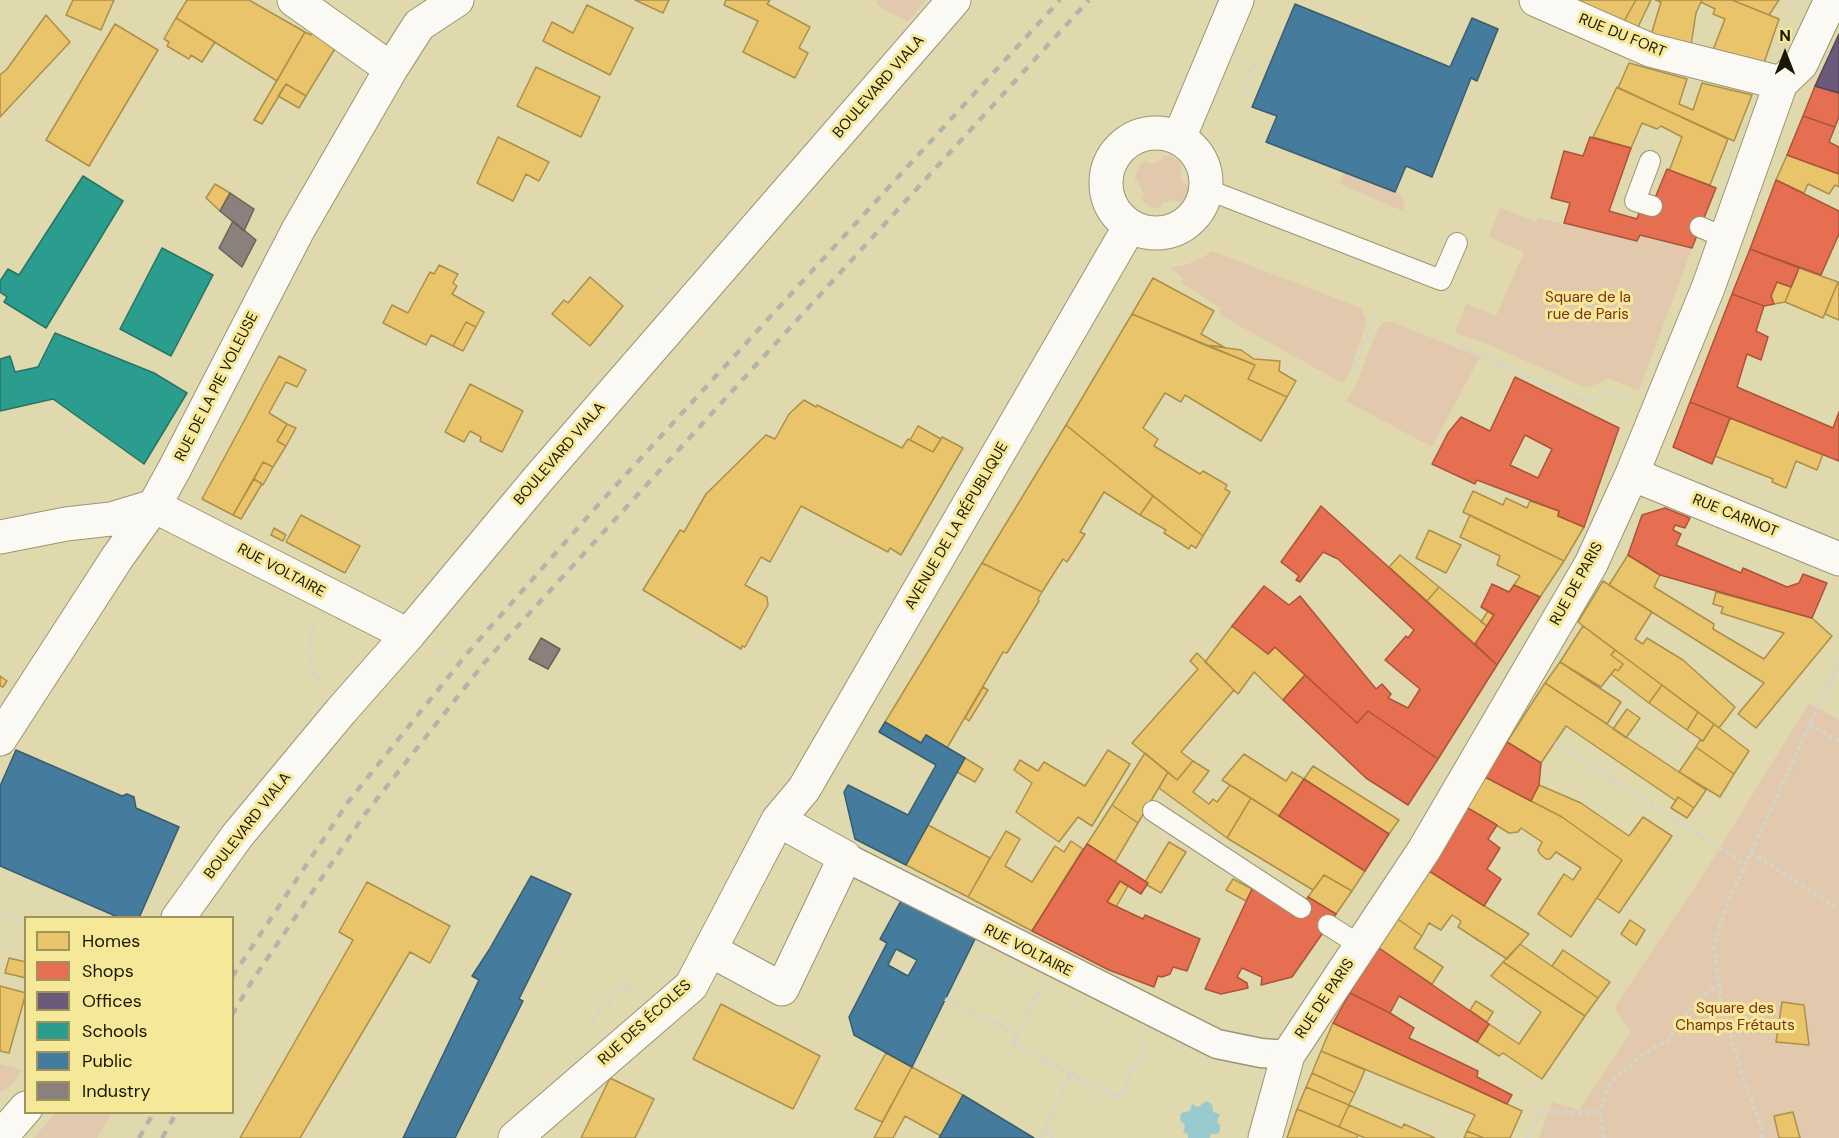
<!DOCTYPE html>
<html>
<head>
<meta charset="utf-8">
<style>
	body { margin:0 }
	#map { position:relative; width:1839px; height:1138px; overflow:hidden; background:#e0d9ae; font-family:"DM Sans",sans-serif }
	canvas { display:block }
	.legend { position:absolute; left:24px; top:916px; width:210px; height:198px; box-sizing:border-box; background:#f5e899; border:2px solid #9e945c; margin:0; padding:8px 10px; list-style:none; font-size:18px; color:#1b1701 }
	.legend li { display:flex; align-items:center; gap:12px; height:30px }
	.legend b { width:30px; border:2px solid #9e945c }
	.north { position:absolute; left:1755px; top:24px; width:60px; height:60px; -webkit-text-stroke:4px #f5e899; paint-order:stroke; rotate:0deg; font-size:16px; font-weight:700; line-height:24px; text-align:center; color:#1b1701 }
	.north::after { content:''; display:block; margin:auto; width:21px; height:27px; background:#1b1701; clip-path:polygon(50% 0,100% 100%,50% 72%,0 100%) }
</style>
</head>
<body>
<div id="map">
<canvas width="1839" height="1138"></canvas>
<ul class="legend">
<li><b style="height:16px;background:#e9c46a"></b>Homes</li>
<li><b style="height:16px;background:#e76f51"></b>Shops</li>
<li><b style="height:16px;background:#6d597a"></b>Offices</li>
<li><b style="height:16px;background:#2a9d8f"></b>Schools</li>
<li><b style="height:16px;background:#457b9d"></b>Public</li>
<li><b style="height:16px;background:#8a817c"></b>Industry</li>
</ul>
<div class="north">N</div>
</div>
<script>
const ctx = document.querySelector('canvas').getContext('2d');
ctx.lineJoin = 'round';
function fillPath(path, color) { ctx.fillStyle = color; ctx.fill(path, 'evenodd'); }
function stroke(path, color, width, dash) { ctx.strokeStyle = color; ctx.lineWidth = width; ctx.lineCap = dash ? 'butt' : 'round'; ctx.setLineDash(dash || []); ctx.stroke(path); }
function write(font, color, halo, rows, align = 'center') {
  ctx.font = font + ' "DM Sans",sans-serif'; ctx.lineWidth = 6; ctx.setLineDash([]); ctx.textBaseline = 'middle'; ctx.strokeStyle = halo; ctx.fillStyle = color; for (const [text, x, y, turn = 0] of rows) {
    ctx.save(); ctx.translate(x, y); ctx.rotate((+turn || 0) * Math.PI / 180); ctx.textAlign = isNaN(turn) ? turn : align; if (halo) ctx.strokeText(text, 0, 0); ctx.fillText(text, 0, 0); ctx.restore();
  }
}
fillPath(new Path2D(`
	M878 0H926L908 22 877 5Z
	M1164 155 1172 157 1180 162 1182 182 1189 186V191L1181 203 1174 200 1162 203 1160 208 1151 207 1141 200 1144 195 1138 182 1134 180 1140 164 1146 161 1151 164 1162 160Z
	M1344 172 1399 193 1405 204 1403 211 1340 184Z
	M1500 208 1536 222 1538 218 1637 241 1640 235 1692 248 1639 390 1608 379 1587 388 1485 343 1455 333 1466 304 1496 316 1524 252 1489 237Z
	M1212 251 1361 308 1367 322 1349 374 1342 383 1220 315 1221 308 1181 283 1184 278 1170 268C1187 265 1199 261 1212 251Z
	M1384 322H1392L1480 357 1432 447 1346 401 1356 385 1378 328Z
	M1809 703 1839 720V1138H1539L1552 1102 1579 1110 1631 1032 1614 1008 1701 878Z
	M0 1064 22 1070C16 1078 10 1090 0 1092Z
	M55 1113V1112L112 1113 97 1138H34Z`), '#e2c8ac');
fillPath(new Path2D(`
	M1206 1101 1212 1104 1213 1112 1220 1114 1217 1122 1220 1125V1131L1217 1134H1211L1210 1138H1188V1134L1183 1132 1185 1125 1180 1120 1181 1113 1190 1111 1192 1104 1198 1107Z`), '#99cace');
const homes = new Path2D(`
	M73 0H114L101 30 66 15Z
	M187 0H249L305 32 277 81 176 18Z
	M635 0H669L663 13Z
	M726 0H770L767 4 810 27 799 48 808 53 795 78 743 52 758 21 724 5Z
	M1569 0H1636L1623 23Z
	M1636 0H1651L1637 29 1623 23Z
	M1655 0H1702L1696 13 1691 45 1651 35 1661 2Z
	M1702 0H1732L1779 19 1764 63 1713 50 1725 19 1713 14 1715 9 1701 2Z
	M1732 0H1779L1769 15Z
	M587 5 633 28 610 75 543 41 552 22 573 33Z
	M46 15 70 42 0 117V75L7 69Z
	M176 18 215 42 202 62 191 55 189 59 167 46 169 42 164 39Z
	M115 24 158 50 89 166 46 140Z
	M315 27 339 42 306 96 286 84 262 124 254 120 305 32 311 35Z
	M1629 63 1687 79 1679 104 1693 110 1702 83 1752 95 1734 141 1618 88Z
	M536 67 600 97 581 137 517 106Z
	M286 84 306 96 299 108 278 96Z
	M1617 87 1728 139 1710 185 1669 171 1682 137 1661 126 1657 129 1642 123 1631 148 1593 137Z
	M498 137 549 162 539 181 526 174 513 201 477 183Z
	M1787 155 1839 174V187L1835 185 1829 194 1808 184 1804 193 1776 180Z
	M215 184 230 193 220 211 206 198Z
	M439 265 458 274 453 283 457 286 452 294 484 312 476 327 466 322 453 346 431 335 426 345 383 323 392 305 408 313 430 272 434 274Z
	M1799 268 1838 282 1823 318 1785 302Z
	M590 277 623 306 590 346 552 314 564 300 568 303Z
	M1153 278 1214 311 1201 334 1224 347 1205 345 1132 314Z
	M1777 282 1791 287 1785 302 1774 304 1771 296Z
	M1838 282H1839V320L1825 314Z
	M1132 314 1255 365 1248 379 1287 397 1261 441 1185 395 1181 402 1165 393 1143 428 1158 439 1154 446 1200 474 1203 471 1227 485 1225 489 1230 492 1203 536 1066 425Z
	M466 322 476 327 463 351 453 346Z
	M1205 345 1241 350 1254 359 1280 361 1279 371 1296 381 1287 397 1248 379 1255 365Z
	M279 356 306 370 297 387 286 382 269 413 287 424 277 441 286 446 273 467 263 462 233 515 202 499Z
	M470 384 523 411 502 452 480 441 481 437 470 431 464 442 445 432Z
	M804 400 816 407 817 405 902 448 908 439 933 452 942 437 963 448 901 555 890 548 888 552 801 506 770 562 761 557 745 585 767 597 768 605 745 647 742 646 741 649 643 590 680 530 684 532 706 494 766 435 775 439 789 414Z
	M1730 418 1823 454 1817 470 1796 461 1786 488 1772 482 1773 479 1715 456Z
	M287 424 296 428 286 446 277 441Z
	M1066 425 1153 496 1140 515 1104 492 1080 532 1085 534 1067 562 1063 559 1042 592 982 563Z
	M918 426 941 439 933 452 910 440Z
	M263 462 273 467 263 485 254 479Z
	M254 479 262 484 241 519 233 515Z
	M1473 491 1503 505 1506 498 1527 508 1530 501 1559 511 1558 516 1584 527 1564 561 1463 512Z
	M1153 496 1203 536 1196 548 1191 545 1189 549 1164 533 1166 530 1140 515Z
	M301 515 360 546 345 573 286 542Z
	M1470 515 1564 561 1540 597 1514 585 1520 576 1497 565 1500 556 1460 537Z
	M274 528 286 535 283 541 271 535Z
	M1429 530 1461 545 1446 573 1416 558Z
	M1400 555 1439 587 1427 601 1389 567Z
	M1628 555 1660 575 1654 587 1714 624 1713 629 1764 659 1784 633 1721 613 1723 607 1713 604 1716 592 1812 618 1832 636 1756 728 1738 714 1764 683 1609 585Z
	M982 563 1042 592 1038 599 1039 601 1007 653 1003 652 947 748 926 735 921 743 885 722Z
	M1603 581 1652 612 1635 639 1643 644 1647 638 1683 660 1735 707 1719 728 1578 622Z
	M1439 587 1487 626 1475 644 1427 601Z
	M1488 611 1494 615 1487 626 1481 622Z
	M1232 626 1268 654 1275 647 1305 675 1283 700 1254 672 1238 694 1205 662Z
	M1583 626 1615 650 1611 655 1623 664 1618 671 1615 669 1601 687 1560 662Z
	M1615 650 1662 685 1649 703 1611 674 1615 669 1618 671 1623 664 1611 655Z
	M1197 653 1234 690 1181 752 1193 761 1177 780 1132 743 1198 669 1190 661Z
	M1560 662 1621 702 1607 724 1545 683Z
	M0 676 7 681 3 687 0 686Z
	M1545 683 1706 790 1694 808 1678 797 1676 801 1566 726 1541 763 1507 742Z
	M1662 685 1698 712 1687 730 1649 703Z
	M983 687 988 690 969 721 965 718Z
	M1627 709 1640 718 1626 738 1613 729Z
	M1698 712 1714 724 1703 741 1687 730Z
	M1714 724 1749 751 1734 774 1696 747 1700 740 1703 741Z
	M1696 747 1734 774 1720 797 1679 772Z
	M1108 750 1130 764 1092 826 1078 817 1059 842 1016 812 1032 783 1014 770 1020 760 1038 771 1044 762 1085 786Z
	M1145 753 1168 772 1138 823 1112 805Z
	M1244 754 1286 781 1292 772 1304 779 1279 816 1222 780Z
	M965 758 983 769 975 782 957 772Z
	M1193 761 1209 771 1193 792 1209 804 1213 799 1217 802 1230 785 1251 798 1227 838 1159 788 1168 772 1177 780Z
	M1313 766 1399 820 1389 834 1304 779Z
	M1485 777 1562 817 1622 860 1571 937 1538 914 1564 874 1573 880 1581 868 1556 852 1550 859H1546L1540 854 1538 850 1542 842 1521 828 1518 832 1509 833 1466 807Z
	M1539 785 1581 803 1629 836 1643 817 1672 836 1619 913 1597 898 1622 860 1562 817 1531 801Z
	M1678 797 1694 808 1687 818 1671 808Z
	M1251 798 1365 871 1352 891 1324 875 1313 890 1227 838Z
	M1112 805 1138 823 1115 862 1087 844Z
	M928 825 990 858 968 897 906 865Z
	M1006 831 1020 839 1005 866 1032 882 1055 846 1064 852 1071 841 1083 849 1032 931 968 897Z
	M1169 842 1186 852 1161 893 1147 885 1145 882Z
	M1426 869 1529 934 1507 959 1458 927 1461 921 1452 915 1441 930 1429 923 1422 936 1395 917Z
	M1324 875 1352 891 1336 914 1308 897Z
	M1233 879 1252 889 1246 901 1226 890Z
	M1120 881 1128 886 1116 907 1107 902Z
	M367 882 450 926 430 963 410 952 300 1138H240L353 940 339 932Z
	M1395 917 1422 936 1414 948 1443 967 1432 984 1376 946Z
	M1630 920 1645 930 1636 945 1621 934Z
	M1520 944 1598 998 1585 1016 1503 962Z
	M1563 950 1610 982 1598 998 1552 966Z
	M9 958 26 962V978L5 973Z
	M1503 962 1585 1016 1542 1079 1503 1053 1499 1056 1477 1042 1489 1024 1519 1044 1541 1012 1491 976Z
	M0 986 26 993 9 1053 0 1051Z
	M1476 1001 1493 1012 1487 1022 1470 1010Z
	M1782 1002 1804 1005 1809 1045 1776 1042Z
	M721 1004 820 1056 793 1109 693 1059Z
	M1333 1023 1522 1111 1510 1138H1484L1467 1131 1475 1115 1321 1051Z
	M1321 1051 1365 1070 1355 1093 1312 1073Z
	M886 1053 912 1067 882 1122 855 1109Z
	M912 1067 963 1095 941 1136 905 1116 893 1138H874Z
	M1312 1073 1355 1093 1349 1105 1306 1087Z
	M610 1078 654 1099 635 1138H581Z
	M1306 1087 1349 1105 1339 1127 1297 1109Z
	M1349 1105 1402 1128 1404 1124 1435 1138H1365L1339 1127Z
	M1297 1109 1358 1135 1357 1138H1287Z
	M1793 1112 1800 1138H1779L1774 1116Z
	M1467 1131 1484 1138H1464Z`);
fillPath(homes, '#e9c46a');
stroke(homes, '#ab904a', 1.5);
const shops = new Path2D(`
	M1815 86 1839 93V117L1835 127 1803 116Z
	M1803 116 1835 127 1829 142 1839 147V174L1787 155Z
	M1590 137 1631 148 1609 211 1637 219 1640 210H1650L1667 169 1716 188 1692 248 1640 235 1637 241 1564 223 1570 203 1551 198 1564 151 1583 156Z
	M1776 180 1839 211V234L1821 275 1750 249Z
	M1750 249 1799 268 1791 287 1777 282 1771 296 1774 304 1764 306 1732 294Z
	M1732 294 1764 306 1756 331 1768 337 1761 360 1747 354 1737 387 1833 428 1839 412V461L1690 402Z
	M1515 377 1619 428 1584 527 1558 516 1559 511 1477 480 1475 484 1432 464 1448 433 1461 417 1490 431ZM1525 435 1552 449 1538 478 1510 465Z
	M1690 402 1730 418 1712 464 1673 447Z
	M1321 506 1497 665 1438 759 1368 711 1357 723 1275 647 1268 654 1232 626 1264 586 1289 605 1300 596 1376 689 1382 684 1391 694 1388 698 1408 708 1420 689 1385 660 1406 636 1408 638 1414 630 1338 559 1323 552 1300 582 1296 580 1299 576 1281 562Z
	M1665 508 1690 518 1685 528 1675 525 1673 530 1681 534 1676 545 1741 573 1743 568 1787 587 1799 583 1803 574 1827 583 1812 618 1660 575 1628 555 1642 515Z
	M1492 584 1509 592 1514 585 1540 597 1497 665 1475 644 1494 615 1481 607Z
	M1305 675 1357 723 1368 711 1438 759 1408 805 1366 778 1283 700Z
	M1507 742 1541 763 1539 785 1531 801 1485 777Z
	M1304 779 1389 834 1365 871 1279 816Z
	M1466 807 1497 825 1488 839 1500 848 1487 869 1501 879 1484 906 1426 869Z
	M1087 844 1148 883 1141 894 1120 881 1107 902 1143 919 1145 915 1200 939 1187 971 1173 967 1170 974 1162 977 1158 976 1154 987 1109 970 1032 931Z
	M1253 887 1297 914 1308 897 1336 914 1292 977 1261 985 1262 977 1242 968 1237 977 1247 983 1248 988 1221 994 1205 989Z
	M1376 946 1489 1024 1477 1042 1399 996 1390 1013 1350 993Z
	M1350 993 1390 1013 1414 1028 1409 1038 1478 1071 1477 1077 1512 1095 1507 1104 1333 1023Z`);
fillPath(shops, '#e76f51');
stroke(shops, '#aa5539', 1.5);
const offices = new Path2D(`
	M1839 34V93L1815 86Z`);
fillPath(offices, '#6d597a');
stroke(offices, '#544556', 1.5);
const schools = new Path2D(`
	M83 176 123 201 46 328 4 302 7 297 0 292V281L8 269 19 275Z
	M162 248 213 275 171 356 120 329Z
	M55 333 154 373 187 393 144 464 53 399 0 411V359L10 356 15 372 38 367Z`);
fillPath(schools, '#2a9d8f');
stroke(schools, '#267564', 1.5);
const public = new Path2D(`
	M1295 4 1450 67 1472 18 1498 29 1477 81 1471 78 1432 177 1406 166 1395 192 1266 142 1277 116 1252 107Z
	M885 722 921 743 926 735 965 758 906 865 855 839 844 792 848 785 908 815 936 765 879 732Z
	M16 750 122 796 127 794 134 797 136 808 179 827 139 918H120L0 866V786Z
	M531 876 571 894 519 999 523 1001 455 1138H403L479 980 472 976 489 950Z
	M903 897 977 935 912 1067 854 1035 849 1017 887 943 880 939ZM896 949 917 960 908 976 888 965Z
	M963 1095 1034 1138H939Z`);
fillPath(public, '#457b9d');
stroke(public, '#385d6e', 1.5);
const industry = new Path2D(`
	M230 193 254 209 244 231 220 211Z
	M233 221 256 240 242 267 219 248Z
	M541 638 560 649 548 669 529 659Z`);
fillPath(industry, '#8a817c');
stroke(industry, '#696157', 1.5);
const service = new Path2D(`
	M1650 161 1635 201 1652 206
	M1206 189 1441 280 1457 243
	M1700 227 1726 238
	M1153 811 1301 908
	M1328 925 1361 946`);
const pedestrian = new Path2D(`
	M845 857 1217 1044 1261 1053 1288 1055`);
const minor = new Path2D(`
	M294 0 391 69
	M1536 0 1650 50 1781 83
	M1106 183a50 50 0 1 1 100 0a50 50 0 1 1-100 0Z
	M1179 138 1237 0
	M1632 474 1839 559
	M154 506 408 635
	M0 537 66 524 111 519 154 506
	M0 739 117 558 154 506 175 468 298 230 391 69 419 25 457 0
	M710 950 782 989 845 857 778 820
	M515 1138 691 986 778 820 804 789 1130 226
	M1265 1138 1288 1055 1424 850 1591 564 1632 474 1708 288 1781 83 1801 64 1831 0`);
const tertiary = new Path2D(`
	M178 918 237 836 341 711 408 635 539 478 954 0
	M0 1138 26 1108`);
stroke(service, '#9b9573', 22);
stroke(pedestrian, '#9b9573', 31);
stroke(minor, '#9b9573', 35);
stroke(tertiary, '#9b9573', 35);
stroke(new Path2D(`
	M1244 87 1254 63
	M1452 342 1577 399 1590 401 1605 391 1627 397
	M1352 373 1377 312
	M314 627C307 642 308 669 319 682
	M441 650 448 656
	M1810 724 1839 741
	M1555 743 1745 864
	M1751 852 1839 910
	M0 914 26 921
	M1039 992 1012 1044 1071 1074 1044 1131
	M945 999 1017 1034
	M587 1026 625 985 633 989
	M1071 1074 1119 1098 1146 1044
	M1039 1138 1044 1131 1056 1138
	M1527 1138 1540 1111 1600 1113
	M1604 1138 1600 1113 1609 1084 1642 1055 1668 1040 1697 1001 1719 985
	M1762 1138V1128L1742 1075 1721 1001 1714 944 1728 902 1839 662`), '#d6d4c7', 4, [4.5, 3]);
stroke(service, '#faf9f3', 20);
stroke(pedestrian, '#faf9f3', 28);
stroke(minor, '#faf9f3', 33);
stroke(tertiary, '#faf9f3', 33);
stroke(new Path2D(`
	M232 977 348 802 470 650 598 505 1060 0
	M232 1015 252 981 365 814 485 662 1089 0
	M139 1138 154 1112
	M162 1138 177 1112`), '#b6b4aa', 4.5, [8, 8]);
write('15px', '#1b1701', '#f5e899', [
	["RUE DU FORT",1622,36,22],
	["BOULEVARD VIALA",879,87,-49],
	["RUE DE LA PIE VOLEUSE",217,387,-63],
	["BOULEVARD VIALA",560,454,-49],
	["RUE CARNOT",1735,516,22],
	["AVENUE DE LA RÉPUBLIQUE",957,526,-60],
	["RUE VOLTAIRE",281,571,28],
	["RUE DE PARIS",1577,584,-61],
	["BOULEVARD VIALA",248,826,-52],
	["RUE VOLTAIRE",1028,951,27],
	["RUE DE PARIS",1325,999,-56],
	["RUE DES ÉCOLES",645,1023,-42]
]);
write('15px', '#7b3115', '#f5e899', [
	["Square de la",1588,298],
	["rue de Paris",1588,315],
	["Square des",1735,1009],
	["Champs Frétauts",1735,1026]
]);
</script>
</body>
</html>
